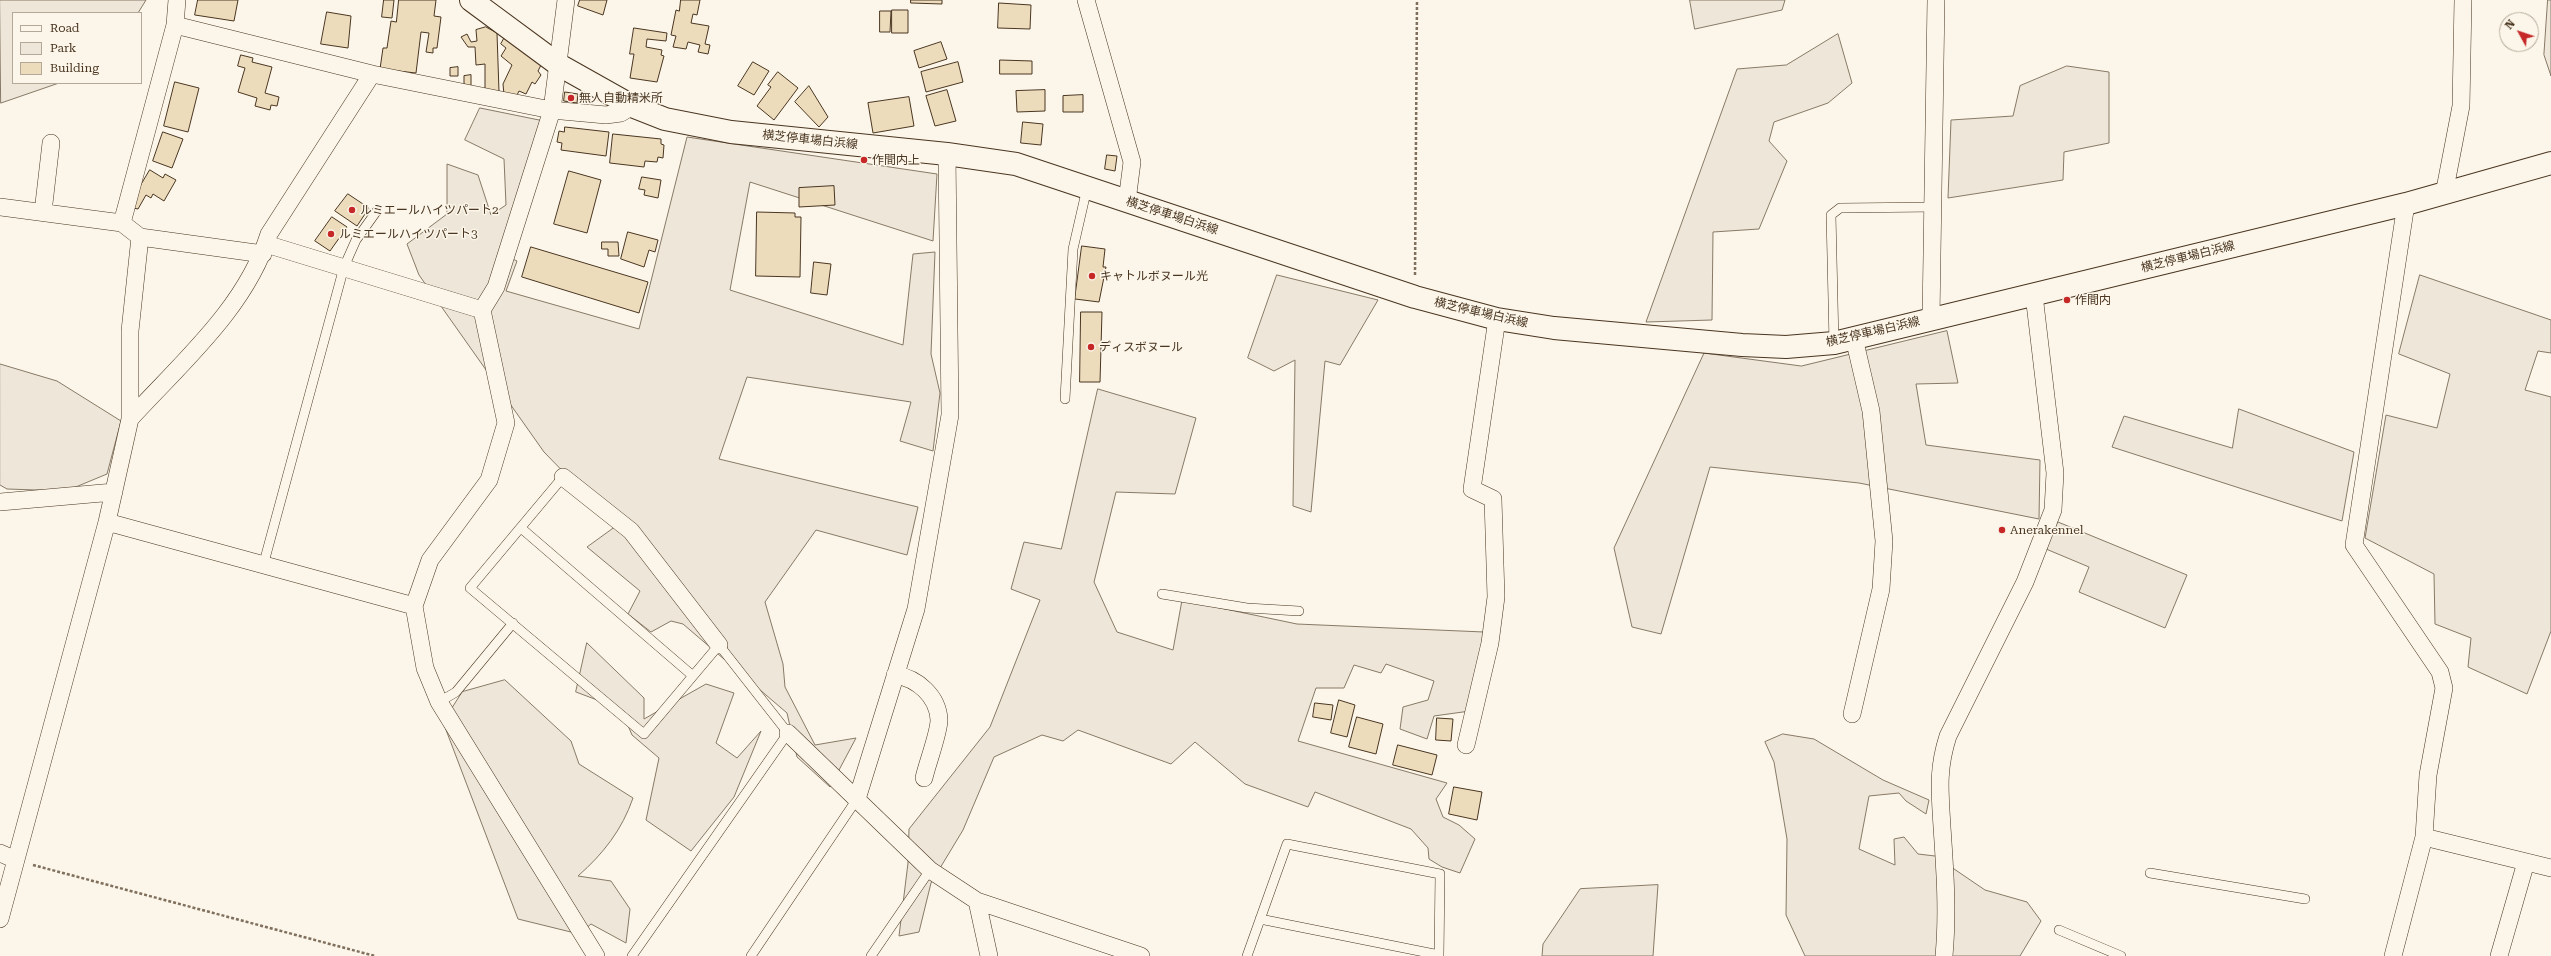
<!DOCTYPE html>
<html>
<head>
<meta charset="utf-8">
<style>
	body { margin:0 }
	#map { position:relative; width:2551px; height:956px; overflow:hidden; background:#fbf6e9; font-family:"Roboto Serif",serif }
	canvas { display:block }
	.legend { position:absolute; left:12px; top:12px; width:130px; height:72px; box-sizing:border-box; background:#fbf6e9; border:1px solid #b4a999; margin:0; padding:5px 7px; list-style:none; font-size:12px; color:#4a3520 }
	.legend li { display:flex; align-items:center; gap:8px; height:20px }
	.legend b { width:20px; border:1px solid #b4a999 }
	.north { position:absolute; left:2499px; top:12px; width:40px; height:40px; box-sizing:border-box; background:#fbf6e9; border:1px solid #b4a999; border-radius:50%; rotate:310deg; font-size:11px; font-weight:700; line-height:16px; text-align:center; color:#4a3520 }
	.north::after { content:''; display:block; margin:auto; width:14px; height:18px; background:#c62828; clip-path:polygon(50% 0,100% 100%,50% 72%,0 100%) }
</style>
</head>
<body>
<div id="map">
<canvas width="2551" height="956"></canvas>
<ul class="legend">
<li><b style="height:5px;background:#fbf6e9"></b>Road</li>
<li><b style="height:11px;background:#ede6d9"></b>Park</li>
<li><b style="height:11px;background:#ecdcbc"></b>Building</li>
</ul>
<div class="north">N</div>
</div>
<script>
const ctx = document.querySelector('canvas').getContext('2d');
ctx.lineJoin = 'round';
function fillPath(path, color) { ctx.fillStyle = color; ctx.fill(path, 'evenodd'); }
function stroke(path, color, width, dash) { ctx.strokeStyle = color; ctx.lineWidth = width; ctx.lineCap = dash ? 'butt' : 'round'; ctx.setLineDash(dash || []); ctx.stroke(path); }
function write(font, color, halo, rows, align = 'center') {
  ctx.font = font + ' "Roboto Serif","Noto Sans JP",serif'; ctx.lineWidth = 3; ctx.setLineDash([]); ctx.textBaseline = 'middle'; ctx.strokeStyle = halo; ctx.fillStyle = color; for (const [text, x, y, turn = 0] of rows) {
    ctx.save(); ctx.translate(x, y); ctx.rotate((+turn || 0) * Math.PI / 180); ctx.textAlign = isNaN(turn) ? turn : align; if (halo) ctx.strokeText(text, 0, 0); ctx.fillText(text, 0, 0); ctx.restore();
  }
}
const green = new Path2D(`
	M0 0H146L138 13H13V83H59L1 103Z
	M1690 0H1785L1782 10 1695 29Z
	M2548 0H2551V76L2544 55Z
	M1838 34 1852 83 1828 103 1774 122 1769 141 1787 161 1759 229 1713 232 1712 320 1646 322 1737 69 1786 65Z
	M2067 66 2109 72V143L2064 152 2063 180 1948 198 1951 120 2013 116 2020 86Z
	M480 108 544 121 500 253 517 261 506 291 639 329 687 137 937 174 933 241 750 182 730 290 903 345 913 254 935 252 931 354 940 393 933 451 900 441 911 402 747 377 719 459 918 507 907 555 816 530 765 602 783 664 785 687 815 745 856 738 830 787 797 757 787 713 683 624 671 621 651 632 628 614 640 591 587 547 616 526 544 452 419 275 407 244 447 214V164L478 175 491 215 506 205 504 159 465 140Z
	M1277 275 1378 300 1340 365 1325 361 1311 512 1293 506 1295 360 1274 371 1248 358Z
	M2420 275 2551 320V353L2538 351 2525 390 2551 397V631L2527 694 2468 667 2471 638 2435 624 2434 574 2365 538 2386 415 2437 428 2450 374 2399 354Z
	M1947 331 1958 383 1916 384 1926 445 2040 460 2039 519 1859 483 1710 467 1661 634 1632 627 1614 548 1704 353 1801 366Z
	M0 364 57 381 121 421 107 474 66 491 7 489 0 485Z
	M1098 389 1196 418 1175 494 1116 492 1094 582 1117 632 1173 650 1182 600 1297 624 1484 632 1470 711 1434 716 1427 739 1400 729 1403 707 1428 700 1434 681 1386 664 1381 673 1354 665 1344 688H1316L1298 741 1447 783 1436 799 1443 817 1459 825 1475 839 1460 873 1442 867 1429 859 1428 848 1411 829 1315 792 1308 807 1245 784 1195 742 1171 764 1078 730 1063 741 1042 735 994 757 963 830 931 883 919 932 899 936 908 863 909 829 990 727 1040 600 1011 589 1024 542 1061 549Z
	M2239 409 2354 452 2342 521 2112 447 2124 416 2232 448Z
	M2058 522 2187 575 2165 628 2079 592 2089 567 2046 549Z
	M587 643 644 698V719L706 684 734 693 716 743 737 758 761 731 734 797 691 851 646 820 659 758 632 735 621 709 576 692Z
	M505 680 571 741 579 764 633 798C622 830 603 854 578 876L611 881 630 909 626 943 591 924 579 934 518 919 443 722 462 692Z
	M1783 734 1814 739 1883 780 1929 800 1926 814 1906 801 1899 793 1869 796 1859 849 1895 865 1894 839 1904 837 1918 854 1935 856 1985 890 2027 902 2041 921 2020 956H1805L1786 915 1787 839 1774 762 1765 742Z
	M1658 885 1653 956H1542L1543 944 1580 889Z`);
fillPath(green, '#ede6d9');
stroke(green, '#887966', 1);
const building = new Path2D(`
	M198 0H238L234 21 195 15Z
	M384 0H394L392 18 382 17Z
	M399 0H436L434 16 441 17 437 48H433V53L426 52 429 33 421 32 416 73 380 69 383 48H387L391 21 396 22Z
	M580 0H607L603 15 578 6Z
	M681 0H700L697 15 693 14 691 23 709 26 705 44 710 45 708 54 698 52 700 45 688 42 686 49 673 47 676 36 671 35 676 10 679 11Z
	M911 0H942V4L911 3Z
	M999 3 1031 5 1030 29 998 28Z
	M892 10H908V33H892Z
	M880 11H891L890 32H880Z
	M327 12 351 16 348 48 321 44Z
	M486 27 497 33 499 92H485V64L476 65 475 47H468L461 37 467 34 471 42 477 41 476 30Z
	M634 28 667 33 666 41 647 39 646 47 662 50 661 55 664 56 657 82 630 78 634 54H630Z
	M505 37 542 63 538 71 541 75 535 84 532 82 526 94 519 91 516 97 504 95 503 84 512 65 501 56 506 48 501 44Z
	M941 42 947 59 919 68 914 51Z
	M241 55 253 58 252 62 272 67 265 93 279 97 277 106 271 105 270 110 255 106 257 98 238 92 245 68 238 66Z
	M1000 60 1032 61V74H1000Z
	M753 62 769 71 754 95 738 86Z
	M958 62 963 82 926 92 921 72Z
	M458 67V76H450V68Z
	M778 72 798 88 774 120 757 106 771 87 768 85Z
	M471 75V88H464V76Z
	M175 82 199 88 188 132 164 126Z
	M809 86 828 117 819 127 795 102Z
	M947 90 956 121 935 126 926 96Z
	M1045 90V111L1017 112 1016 91Z
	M565 92 578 94 577 103 564 101Z
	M1083 95V112H1063V96Z
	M909 97 914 126 873 133 868 103Z
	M1023 122 1043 124 1041 145 1021 143Z
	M565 127 609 132 606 156 561 150 562 143 557 142 559 131 564 132Z
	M163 132 183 139 172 168 153 161Z
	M613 134 661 139V144L664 145 663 158 658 157 657 162 645 161 644 167 610 163Z
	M1107 155 1117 156 1115 171 1105 169Z
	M150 170 163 178 165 174 176 180 164 201 153 194 151 198 146 195 138 209 128 207Z
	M569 171 601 180 587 233 554 224Z
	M642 177 661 180 658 198 644 195 645 190 639 189Z
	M834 186 835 205 799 207V188Z
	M348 194 369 208 357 226 335 211Z
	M757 212 795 213V217H801L800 277 756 276Z
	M332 217 347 227 330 251 315 241Z
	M628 232 658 240 655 252 649 250 644 267 621 259Z
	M602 242H618L619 256H608V249H602Z
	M1082 246 1105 249 1103 267H1106L1099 302 1075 299Z
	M531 247 648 282 639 313 522 277Z
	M814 262 831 264 827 295 811 293Z
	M1081 312H1102L1100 382H1080Z
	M1339 700 1355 705 1347 737 1331 733Z
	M1315 703 1333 705 1331 720 1313 717Z
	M1357 717 1383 724 1376 754 1349 747Z
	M1437 718 1453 719 1451 741 1436 740Z
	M1398 745 1437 755 1432 775 1393 765Z
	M1454 787 1482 792 1477 820 1449 814Z`);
fillPath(building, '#ecdcbc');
stroke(building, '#4a3520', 1);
const lane = new Path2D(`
	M1834 343 1831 215 1840 208 1935 207
	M1065 399 1073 249 1087 188
	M563 477 470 588 644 734 719 645 788 733 632 956
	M521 528 693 676
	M263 566 344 267 356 240 376 212
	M1162 594 1247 608 1299 611
	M439 702 456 692 513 623
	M2150 873 2305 899
	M1260 919 1439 955
	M2059 930 2121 956
	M751 956 857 799
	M871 956 930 870
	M1247 956 1287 844 1440 874 1439 956`);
const street = new Path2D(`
	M177 0 175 25 122 223 140 237 263 254
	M1086 0 1132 162 1127 201
	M175 25 372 74 551 110 606 115 621 113 632 106
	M2444 194 2461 106 2463 0
	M0 207 122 223
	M43 212 51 143
	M266 244 482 310 506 423 489 480 430 560 414 606 425 668 439 702 596 956
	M482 310 496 287 552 110 566 0
	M1931 318 1936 0
	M130 419C180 364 246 308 269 234L372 74
	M563 477 631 531 719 645
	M0 502 114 492
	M107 522 414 606
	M895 675C917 678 938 696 939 720 939 733 927 764 924 778
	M1852 714 1881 589 1884 541 1871 411 1854 338
	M788 733 930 870 977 901 1141 956
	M1466 745 1490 643 1496 597 1493 499 1472 489 1497 319
	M857 799 916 609 950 415 947 154
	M2424 837 2551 868
	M0 853 16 860
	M977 901 989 956
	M0 919 107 522 130 419V331L140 237
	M1944 956C1948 913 1945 870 1942 827 1940 792 1937 770 1948 736L2025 582 2053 510 2055 473 2034 295
	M2393 956 2424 837 2428 775 2444 688 2440 672 2354 545 2406 204
	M2499 956 2526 862`);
const secondary = new Path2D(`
	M471 0 559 65 632 106 665 119 731 132 947 154 1016 164 1415 297 1497 319 1554 328 1742 345 1786 347 1834 343 2406 204 2551 163`);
stroke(lane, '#4a3520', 10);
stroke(street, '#4a3520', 18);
stroke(secondary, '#4a3520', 24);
stroke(new Path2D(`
	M1415 275 1417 0
	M33 865 375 956`), '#7f6f5c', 2.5, [3, 2]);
stroke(lane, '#fbf6e9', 9);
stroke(street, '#fbf6e9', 17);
stroke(secondary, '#fbf6e9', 22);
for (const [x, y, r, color] of [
	[571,98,4,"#c62828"],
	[864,160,4,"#c62828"],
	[352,210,4,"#c62828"],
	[331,234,4,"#c62828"],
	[1092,276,4,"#c62828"],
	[2067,300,4,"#c62828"],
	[1091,347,4,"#c62828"],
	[2002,530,4,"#c62828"]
]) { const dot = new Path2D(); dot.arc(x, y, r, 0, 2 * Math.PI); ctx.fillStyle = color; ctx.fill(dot); stroke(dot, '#fbf6e9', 1.5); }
write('12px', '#4a3520', '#fbf6e9', [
	["無人自動精米所",579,98],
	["作間内上",872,160],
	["ルミエールハイツパート2",360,210],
	["ルミエールハイツパート3",339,234],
	["キャトルボヌール光",1100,276],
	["作間内",2075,300],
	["ディスボヌール",1099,347],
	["Anerakennel",2010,530]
], 'left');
write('12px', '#4a3520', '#fbf6e9', [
	["横芝停車場白浜線",810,140,6],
	["横芝停車場白浜線",1172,216,18],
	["横芝停車場白浜線",2188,257,-14],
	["横芝停車場白浜線",1481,313,13],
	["横芝停車場白浜線",1873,332,-13]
]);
</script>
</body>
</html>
